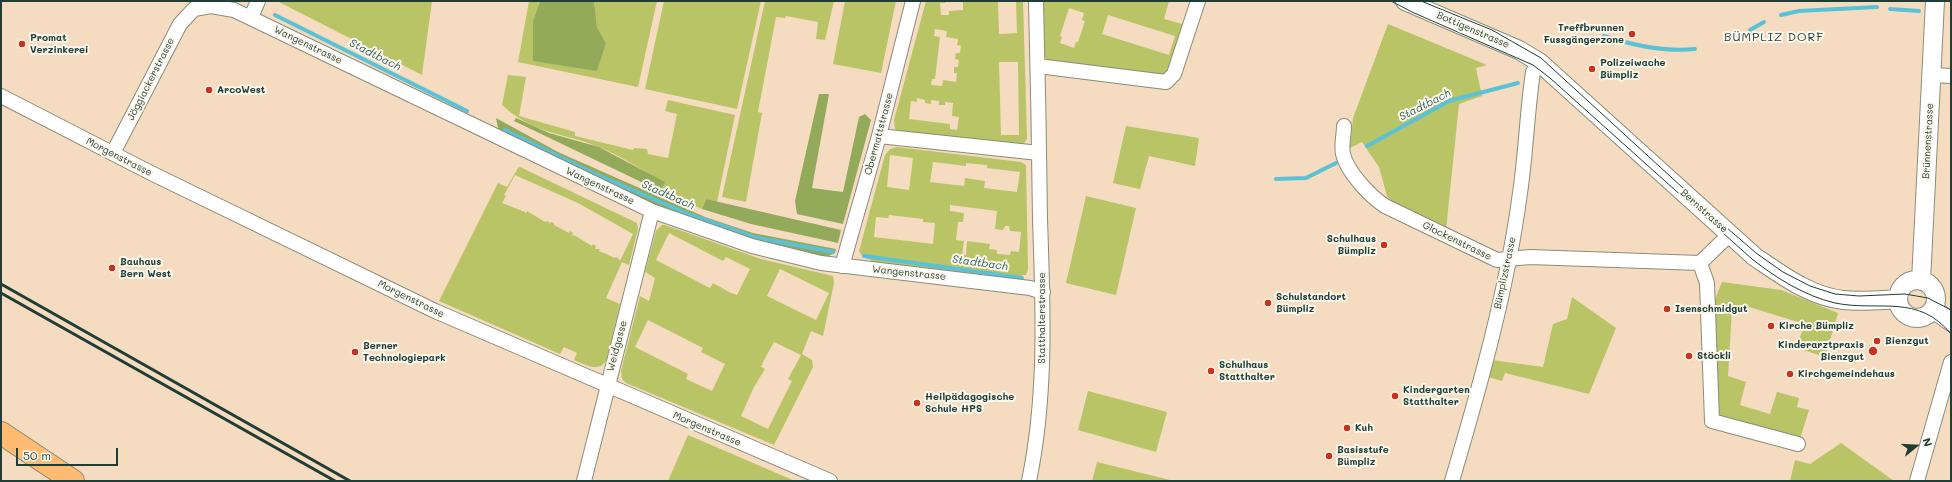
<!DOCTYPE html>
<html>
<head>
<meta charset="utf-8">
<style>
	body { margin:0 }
	#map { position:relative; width:1952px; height:482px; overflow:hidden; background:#f5dcc0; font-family:Mali,sans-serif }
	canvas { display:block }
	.frame { position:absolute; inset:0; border:2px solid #1f3d34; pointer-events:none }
	.north { position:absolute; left:1896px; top:426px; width:40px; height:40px; -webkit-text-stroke:3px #fbf7ec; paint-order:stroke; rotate:72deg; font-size:11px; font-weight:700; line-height:16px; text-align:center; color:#1f3d34 }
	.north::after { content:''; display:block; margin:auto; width:14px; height:18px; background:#1f3d34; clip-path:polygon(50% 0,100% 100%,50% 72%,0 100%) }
	.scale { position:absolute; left:16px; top:448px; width:102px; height:18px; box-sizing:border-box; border:2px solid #1f3d34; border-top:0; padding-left:5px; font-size:12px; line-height:14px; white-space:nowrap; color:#1f3d34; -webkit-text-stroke:3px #fbf7ec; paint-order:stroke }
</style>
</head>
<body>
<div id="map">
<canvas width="1952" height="482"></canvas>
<div class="frame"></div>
<div class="north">N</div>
<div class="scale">50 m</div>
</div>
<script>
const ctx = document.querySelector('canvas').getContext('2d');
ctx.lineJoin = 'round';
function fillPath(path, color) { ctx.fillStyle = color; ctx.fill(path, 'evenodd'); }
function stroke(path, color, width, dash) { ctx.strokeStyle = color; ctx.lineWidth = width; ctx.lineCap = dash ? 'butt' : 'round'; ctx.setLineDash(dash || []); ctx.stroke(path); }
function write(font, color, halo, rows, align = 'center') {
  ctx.font = font + ' Mali,sans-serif'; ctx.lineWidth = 4; ctx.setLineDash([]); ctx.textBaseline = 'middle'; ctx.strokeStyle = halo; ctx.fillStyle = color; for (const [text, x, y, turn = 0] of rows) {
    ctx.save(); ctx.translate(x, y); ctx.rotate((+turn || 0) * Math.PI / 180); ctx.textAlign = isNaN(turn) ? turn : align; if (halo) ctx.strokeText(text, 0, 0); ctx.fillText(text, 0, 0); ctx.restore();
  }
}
fillPath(new Path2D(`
	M277 1H432L422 75Z
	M529 1H540L533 21 596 71 606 43 597 27 594 1H657L638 87 518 62Z
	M664 1H761L737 109 645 89Z
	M765 1H834L825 40 816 39 818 22 786 16 785 18 776 17 758 112 762 113 746 202 722 197Z
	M845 1H896L881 73 833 64Z
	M926 1H945V3H940L941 15H949V11L963 10V1H998L999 34 1017 33 1016 1H1023L1027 139 1022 146 899 132 895 129 894 120ZM935 29 947 31 946 37 958 39 957 45 961 46 960 53H956L955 59 959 60 958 67H954V73H957L956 82 943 80 942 86 931 85 932 79H935L940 37 934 36ZM999 62H1018L1019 135H1001ZM917 98 925 100V103L931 104V100L939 101V105H945V102L953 103 952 116 959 117 957 130 950 129V124L909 119 911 101 917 102Z
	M1043 1H1169L1164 19 1186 25 1173 68 1164 77 1047 61 1044 54ZM1069 8 1084 13 1082 20 1085 21 1078 42H1076L1074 48 1060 43 1062 37 1060 36ZM1108 15 1175 36 1169 55 1102 34Z
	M1388 24 1487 65 1476 68 1482 96 1459 104 1446 230 1393 203 1387 196 1379 167 1362 142 1350 148 1353 118Z
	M508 75 526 77 519 116 575 132V136L633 150 634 148 647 149 648 154 668 158 677 114 665 111 668 100 735 115 717 202 706 199 702 209 660 191 664 182C643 171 622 156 599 147 562 132 535 135 502 105Z
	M1126 126 1199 138 1195 166 1149 156 1140 189 1113 183Z
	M897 147 1021 162 1026 165 1028 269 1026 275H1022L1021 282 870 265 871 260 863 257 859 251 885 155 890 149ZM890 155 913 158 909 190 887 187ZM933 162 966 166V163L987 165V168L1020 172 1017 192 984 188 985 181 965 178 964 186 930 182ZM950 205 997 211 995 229 1003 230 1005 226H1009L1010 231 1021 232 1019 252 1011 251 1010 255 997 254V250L989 249 990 244 967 241 966 255H962L964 241 956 240 958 222H963L964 213 950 211ZM889 215 923 219V222L935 223 933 244 874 237 876 217 888 218Z
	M520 167 637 223 638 229 629 265 622 262 606 298 620 304 607 358C601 374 586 365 574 360L577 353 564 347 560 354 439 301 498 183 507 187 518 168ZM515 175 578 203 633 234 620 261 619 259 616 257 615 258 599 251 600 249H595L596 246 593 244 592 246 574 235 572 236 573 233 570 231 569 233 554 225V223L551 222 549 224V222L546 221 545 222 527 211 525 214V212L502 203 506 196 504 195Z
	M1086 196 1136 208 1116 295 1066 283Z
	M662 225H665L761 259 833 276 834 283 823 336 811 331 802 354 812 360 813 367 774 445 626 383 622 379 621 371 640 296 649 301 655 278 645 272 656 231ZM669 233 723 261 726 257 750 269 737 295 731 293 713 283 710 288 706 286 656 260ZM780 269 829 293 816 320 767 296ZM648 320 703 348 701 352 725 364 712 391 686 379 688 374 635 347ZM774 342 801 355 788 379 792 381 768 429 741 416 754 387 765 369 760 366H762L763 362Z
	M1722 282 1781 290 1838 313 1825 357 1791 346 1792 344 1799 340 1802 332 1798 322 1749 307 1748 310 1732 309 1728 376 1746 382 1740 405 1770 414 1777 392 1799 398 1797 407 1809 410 1800 439 1715 417V299Z
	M1572 297 1616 328 1589 394 1505 373 1502 381 1488 377 1492 360 1543 367 1553 324 1567 319Z
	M1088 391 1167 412 1156 452 1078 430Z
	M688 435 795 481H668Z
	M1841 443 1894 481H1790L1795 460 1810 464Z
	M1097 462 1174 481H1092Z`), '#b8c465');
fillPath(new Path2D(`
	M540 1H594L597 27 606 43 597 71 533 61V21Z
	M819 94H829L812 188 843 192 859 117 865 114 871 120 843 224 797 214 795 201Z
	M496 118 558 152 705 217 753 233 836 249 835 253 822 259 665 216 500 137Z
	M516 118 549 133 599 147 665 182 660 191 514 121Z
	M706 199 841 230 838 243 751 224 702 209Z`), '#92aa5a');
stroke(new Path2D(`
	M1890 9 1919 11
	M275 15 467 111
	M1781 15 1799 11 1877 7
	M1750 30 1764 22
	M1604 36C1632 45 1666 52 1695 49
	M505 130 591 172 688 214 754 237 833 252
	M1367 146 1449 101 1518 83
	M1276 179 1306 178 1336 163
	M864 256 1022 278`), '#5ac1d7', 4);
const minor = new Path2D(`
	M194 9 211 6 234 10 652 211 752 246 821 263 1030 288 1043 292
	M251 17 258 1
	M1038 66 1166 82 1174 74 1198 1
	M1932 75 1951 76
	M1 96 151 173 435 311 830 481
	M1344 126C1344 135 1341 145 1343 154 1347 172 1370 196 1385 206L1497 260 1530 257 1700 263 1730 234
	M879 136 1039 153
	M113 153 180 24 194 9
	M1700 263 1707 283 1712 421 1798 444
	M842 266 879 136 913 1
	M584 481 652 211
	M1029 481C1047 394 1043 307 1040 219 1039 146 1038 74 1036 1
	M1452 481C1480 386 1507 291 1520 193 1526 153 1527 112 1533 72L1539 62
	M1917 481 1951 362`);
const tertiary = new Path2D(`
	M1405 1 1519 50 1539 62 1755 257C1782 275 1809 296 1843 300 1861 302 1880 300 1898 299
	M1898 299a19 19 0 1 1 38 0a19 19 0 1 1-38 0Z
	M1921 281 1935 1
	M1933 309 1951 322`);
const primary = new Path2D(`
	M1 433 73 481`);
stroke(minor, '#8a8c7a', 16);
stroke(tertiary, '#8a8c7a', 20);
stroke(primary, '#8a8c7a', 24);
stroke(minor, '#fff', 14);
stroke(tertiary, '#fff', 18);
stroke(primary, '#ffbb71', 22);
stroke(new Path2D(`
	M1391 1 1412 12 1533 65 1550 78 1752 259C1776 278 1805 296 1835 303 1879 312 1918 293 1951 334
	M1421 1 1492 30 1541 58 1719 221 1756 253 1783 272 1810 286 1835 294 1859 296 1905 294 1928 298 1951 310`), '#1f3d34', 1);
stroke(new Path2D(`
	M1 284 350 481
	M1 293 335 481`), '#1f3d34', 3);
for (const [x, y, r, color] of [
	[1632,34,4,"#c8321e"],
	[22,44,4,"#c8321e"],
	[1592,69,4,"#c8321e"],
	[209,90,4,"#c8321e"],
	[1384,245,4,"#c8321e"],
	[112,268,4,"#c8321e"],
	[1268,303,4,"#c8321e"],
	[1667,309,4,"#c8321e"],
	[1771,326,4,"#c8321e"],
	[1877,341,4,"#c8321e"],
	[1873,351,5,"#c8321e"],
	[355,352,4,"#c8321e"],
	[1689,356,4,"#c8321e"],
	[1211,371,4,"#c8321e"],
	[1790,374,4,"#c8321e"],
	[1395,396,4,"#c8321e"],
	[917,403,4,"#c8321e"],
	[1347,428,4,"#c8321e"],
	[1329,456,4,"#c8321e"]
]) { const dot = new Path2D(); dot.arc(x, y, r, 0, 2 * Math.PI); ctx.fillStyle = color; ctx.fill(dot); stroke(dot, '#fbf7ec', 1.5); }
write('bold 10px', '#1f3d34', '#fbf7ec', [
	["Treffbrunnen",1624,28,"right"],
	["Fussgängerzone",1624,40,"right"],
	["Promat",30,38],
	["Verzinkerei",30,50],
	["Polizeiwache",1600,63],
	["Bümpliz",1600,75],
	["ArcoWest",217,90],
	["Schulhaus",1376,239,"right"],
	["Bümpliz",1376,251,"right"],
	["Bauhaus",120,262],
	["Bern West",120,274],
	["Schulstandort",1276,297],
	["Bümpliz",1276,309],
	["Isenschmidgut",1675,309],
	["Kirche Bümpliz",1779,326],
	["Bienzgut",1885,341],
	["Kinderarztpraxis",1864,345,"right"],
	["Bienzgut",1864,357,"right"],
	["Berner",363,346],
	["Technologiepark",363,358],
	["Stöckli",1697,356],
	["Schulhaus",1219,365],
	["Statthalter",1219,377],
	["Kirchgemeindehaus",1798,374],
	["Kindergarten",1403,390],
	["Statthalter",1403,402],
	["Heilpädagogische",925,397],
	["Schule HPS",925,409],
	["Kuh",1355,428],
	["Basisstufe",1337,450],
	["Bümpliz",1337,462]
], 'left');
write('10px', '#1f3d34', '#fbf7ec', [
	["Bottigenstrasse",1473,30,23],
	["Wangenstrasse",308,45,26],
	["Jöggiackerstrasse",151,79,-63],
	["Obermattstrasse",879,134,-75],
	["Brünnenstrasse",1928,141,-87],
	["Morgenstrasse",119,157,27],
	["Wangenstrasse",600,186,25],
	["Bernstrasse",1704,211,42],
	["Glockenstrasse",1457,241,26],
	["Wangenstrasse",909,273,6],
	["Bümplizstrasse",1505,273,-78],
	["Morgenstrasse",411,299,26],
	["Statthalterstrasse",1042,318,-90],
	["Weidgasse",617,346,-75],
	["Morgenstrasse",707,429,23]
]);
write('italic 11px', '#2e5e5d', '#fbf7ec', [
	["Stadtbach",375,55,27],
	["Stadtbach",1425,105,-27],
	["Stadtbach",668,195,24],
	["Stadtbach",980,263,8]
]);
ctx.letterSpacing = '1px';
write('12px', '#1f3d34', '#fbf7ec', [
	["BÜMPLIZ DORF",1774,37]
]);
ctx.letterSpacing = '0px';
</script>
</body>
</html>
